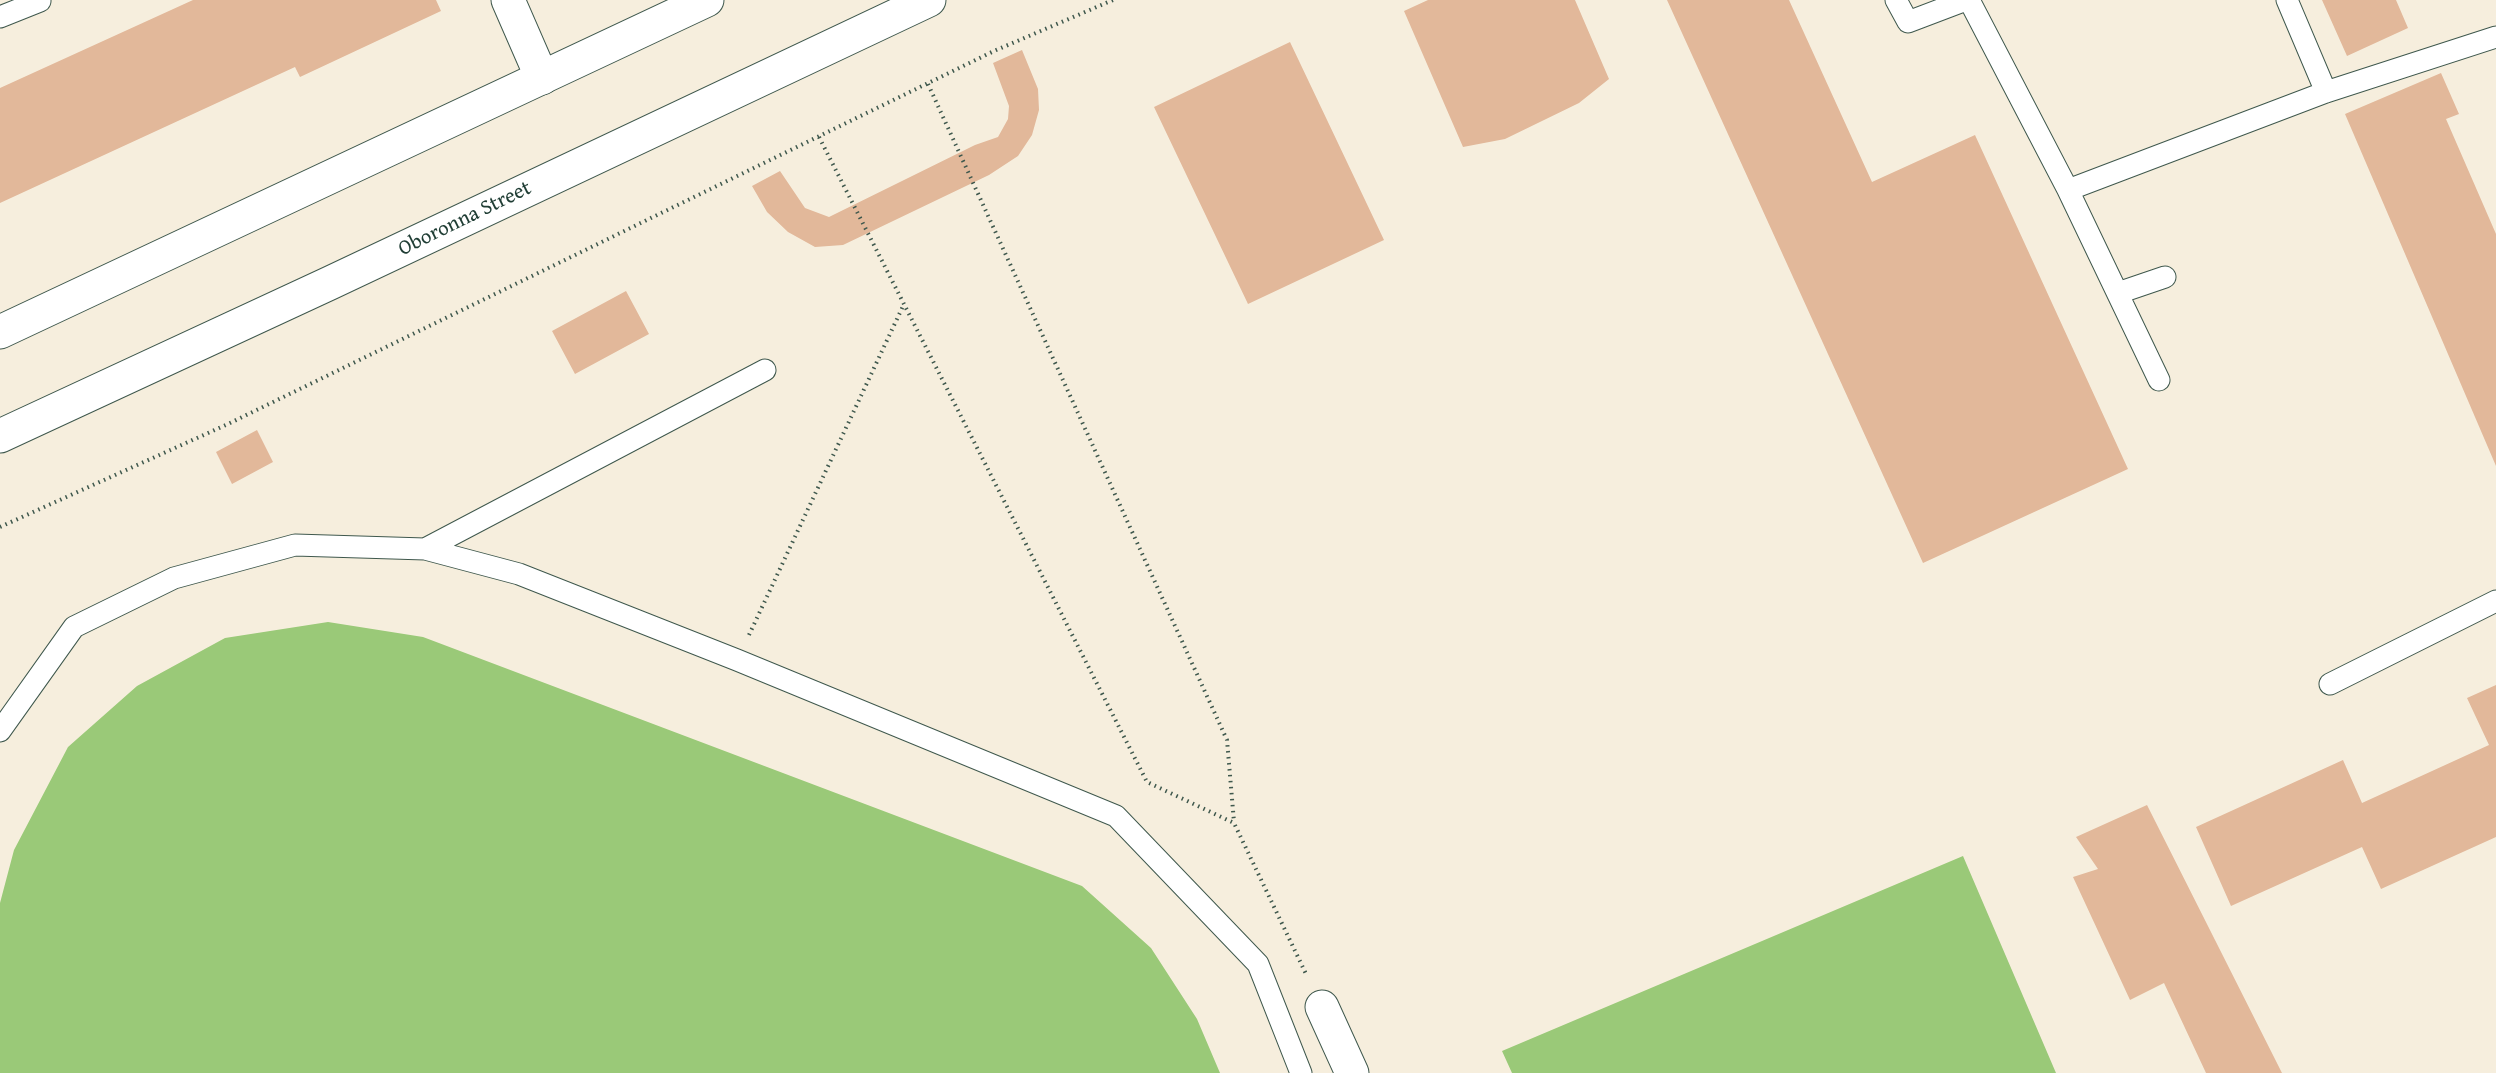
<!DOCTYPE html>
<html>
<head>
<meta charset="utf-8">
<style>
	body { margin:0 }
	canvas { display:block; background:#f6eedd }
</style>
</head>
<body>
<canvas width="2496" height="1073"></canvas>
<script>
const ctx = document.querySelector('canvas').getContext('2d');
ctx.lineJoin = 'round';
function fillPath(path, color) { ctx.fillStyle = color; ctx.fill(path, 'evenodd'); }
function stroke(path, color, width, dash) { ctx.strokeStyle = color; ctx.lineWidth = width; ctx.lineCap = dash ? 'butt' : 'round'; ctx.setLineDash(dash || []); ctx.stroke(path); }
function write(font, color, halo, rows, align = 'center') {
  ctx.font = font + ' "Gentium Book Plus",serif'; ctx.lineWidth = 6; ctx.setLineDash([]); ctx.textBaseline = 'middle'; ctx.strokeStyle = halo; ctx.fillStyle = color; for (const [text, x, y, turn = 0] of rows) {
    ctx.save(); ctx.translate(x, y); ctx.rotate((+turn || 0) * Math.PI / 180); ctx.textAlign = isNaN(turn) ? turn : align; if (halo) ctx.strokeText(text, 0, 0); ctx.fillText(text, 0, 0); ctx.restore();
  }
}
fillPath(new Path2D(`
	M328 622 423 637 1082 886 1151 948 1197 1019 1220 1073H0V903L14 850 68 747 137 686 225 638Z
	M1963 856 2056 1073H1512L1502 1051Z`), '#9ac978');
fillPath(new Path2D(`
	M193 0H436L441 11 300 77 295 67 0 203V88Z
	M1428 0H1575L1609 79 1579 103 1505 139 1463 147 1404 11Z
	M1667 0H1789L1872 182 1975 135 2128 469 1923 563Z
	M2322 0H2396L2408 28 2347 56Z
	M1290 42 1384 240 1248 304 1154 107Z
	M1022 50 1038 89 1039 110 1032 135 1018 156 989 175 843 245 815 247 788 232 767 212 752 186 780 171 805 208 829 217 975 145 998 137 1008 119 1009 106 993 63Z
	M2441 73 2459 114 2446 119 2496 234V466L2345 114Z
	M626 291 649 334 575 374 552 331Z
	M257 430 273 462 232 484 216 452Z
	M2496 685V837L2381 889 2362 847 2231 906 2196 827 2343 760 2362 803 2489 745 2467 698Z
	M2147 805 2282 1073H2206L2164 983 2130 1000 2073 877 2098 869 2076 837Z`), '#e2b89a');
const lane = new Path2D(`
	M1896 0 1908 22 1966 0
	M1969 0 2068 190 2326 92 2496 37
	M2287 0 2326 92
	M0 17 40 1
	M2068 190 2159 380
	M2118 293 2165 277
	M425 549 765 370
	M2330 684 2496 601
	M0 731 74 627 174 578 295 545 425 549 519 574 737 660 1116 816 1258 964 1301 1073`);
const street = new Path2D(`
	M508 0 542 78
	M1322 1007 1352 1073`);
const primary = new Path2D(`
	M0 332 707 0
	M0 436 330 283 929 0`);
stroke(lane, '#3f584d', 23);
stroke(street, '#3f584d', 35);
stroke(primary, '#3f584d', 35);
stroke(new Path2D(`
	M928 84 1227 740 1234 822
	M819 137 1147 782 1234 823 1307 976
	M0 527 228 424 994 51 1113 0
	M749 635 904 304`), '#3f584d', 4, [1.5, 4.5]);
stroke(lane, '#fff', 21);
stroke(street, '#fff', 33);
stroke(primary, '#fff', 33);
write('21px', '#1f3d34', '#fff', [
	["Oboronna Street",465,219,-26]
]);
</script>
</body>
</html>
